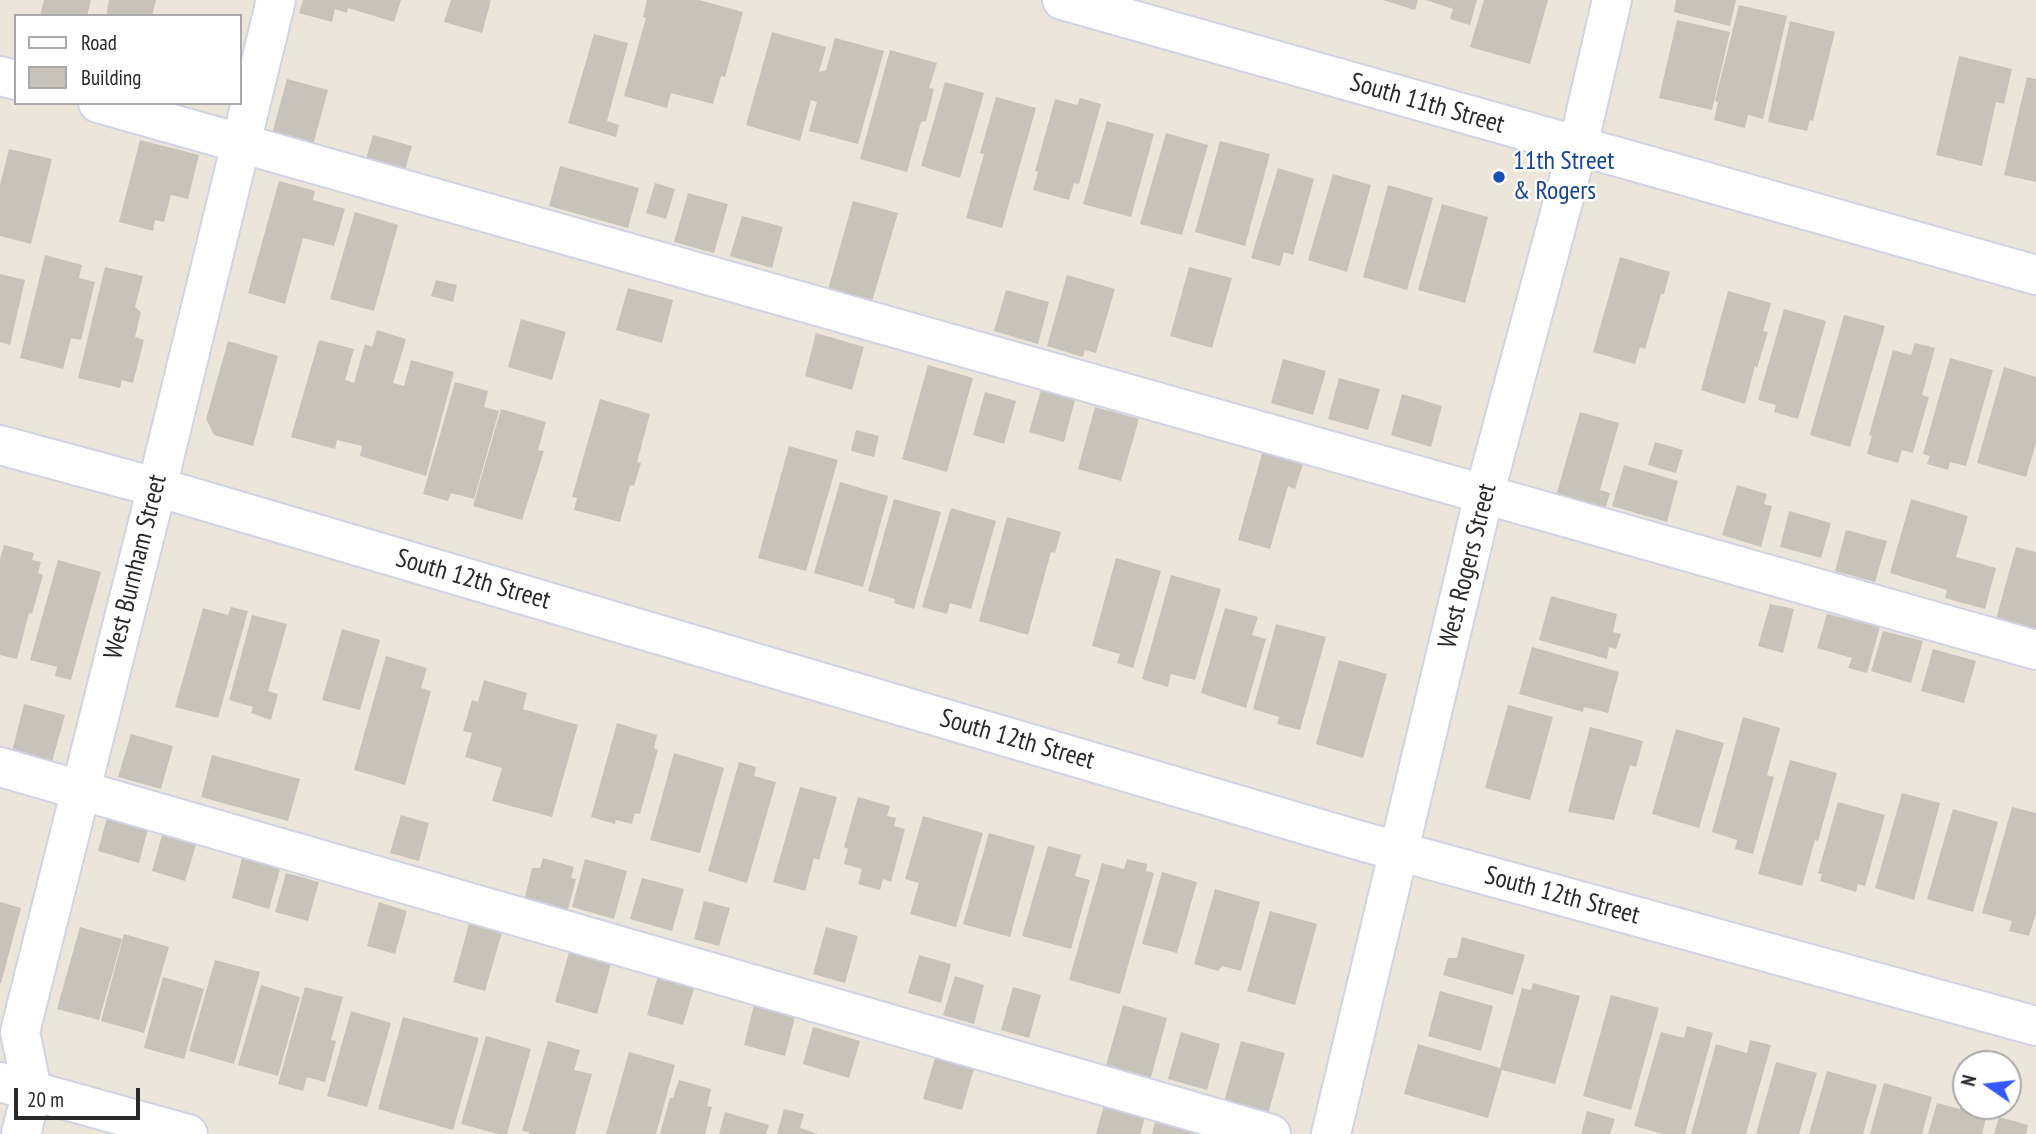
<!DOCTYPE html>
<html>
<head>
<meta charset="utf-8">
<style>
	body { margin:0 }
	#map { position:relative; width:2036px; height:1134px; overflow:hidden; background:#ece5da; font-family:"PT Sans Narrow",sans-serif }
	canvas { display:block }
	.legend { position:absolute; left:14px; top:14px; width:228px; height:91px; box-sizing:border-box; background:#fff; border:2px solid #a9a9a9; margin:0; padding:9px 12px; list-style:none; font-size:21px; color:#292929 }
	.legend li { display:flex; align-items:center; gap:14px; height:35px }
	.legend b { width:35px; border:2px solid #a9a9a9 }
	.north { position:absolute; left:1952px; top:1050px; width:70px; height:70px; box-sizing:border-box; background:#fff; border:2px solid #a9a9a9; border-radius:50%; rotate:284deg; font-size:19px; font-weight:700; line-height:28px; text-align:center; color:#292929 }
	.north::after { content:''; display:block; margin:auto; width:24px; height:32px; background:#3557fe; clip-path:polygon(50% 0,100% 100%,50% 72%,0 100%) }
	.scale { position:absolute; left:14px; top:1088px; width:126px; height:32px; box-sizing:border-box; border:4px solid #292929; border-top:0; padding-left:9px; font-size:21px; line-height:24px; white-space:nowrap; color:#292929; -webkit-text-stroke:5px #fff; paint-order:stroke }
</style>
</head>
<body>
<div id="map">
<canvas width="2036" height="1134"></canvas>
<ul class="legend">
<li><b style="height:9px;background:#fff"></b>Road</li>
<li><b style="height:19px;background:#c7c2ba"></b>Building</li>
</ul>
<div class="north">N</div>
<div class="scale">20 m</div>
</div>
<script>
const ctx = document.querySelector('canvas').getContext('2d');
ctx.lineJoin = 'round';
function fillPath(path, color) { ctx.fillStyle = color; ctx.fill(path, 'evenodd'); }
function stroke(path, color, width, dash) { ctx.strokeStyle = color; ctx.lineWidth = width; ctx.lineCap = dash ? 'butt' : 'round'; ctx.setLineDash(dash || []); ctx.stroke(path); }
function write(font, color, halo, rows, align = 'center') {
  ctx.font = font + ' "PT Sans Narrow",sans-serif'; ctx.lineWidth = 5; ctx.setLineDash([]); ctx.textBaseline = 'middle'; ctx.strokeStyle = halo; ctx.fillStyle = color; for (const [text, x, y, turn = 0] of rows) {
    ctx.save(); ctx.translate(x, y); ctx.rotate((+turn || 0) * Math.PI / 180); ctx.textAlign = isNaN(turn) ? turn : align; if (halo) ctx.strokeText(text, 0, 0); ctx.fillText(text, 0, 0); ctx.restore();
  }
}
fillPath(new Path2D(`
	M44 0H91L87 16H40Z
	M109 0H156L152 16H106Z
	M303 0H401L394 22 348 8 347 13 335 9 332 22 299 13Z
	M451 0H491L482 33 444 22Z
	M647 0H699L743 12 725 77 721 76 713 104 671 93 667 108 624 96 646 18 643 17Z
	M1383 0H1418L1415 10Z
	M1426 0H1477L1470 25 1450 19 1453 9Z
	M1484 0H1548L1530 64 1470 47Z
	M1676 0H1736L1730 26 1674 12Z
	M1739 5 1787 16 1763 119 1748 115 1745 128 1714 120 1718 102 1715 101Z
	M1677 20 1730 32 1712 110 1659 98Z
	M1790 21 1835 32 1813 121 1810 120 1807 131 1768 122Z
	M772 32 826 47 819 72 826 70 835 38 884 51 858 144 809 131 817 102 811 100 800 141 746 125Z
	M594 34 628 43 607 121 619 125 616 137 568 123Z
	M890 50 937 63 929 88 934 89 926 121 921 122 907 172 860 159Z
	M1959 56 2012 69 2004 104 1996 102 1982 166 1936 155Z
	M2027 77 2036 79V182L2004 175Z
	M287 79 328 90 313 145 272 134Z
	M945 82 984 93 960 178 921 166Z
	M996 97 1036 108 1002 228 966 218 984 154 980 153Z
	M1080 98 1101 104 1079 184 1074 183 1069 200 1033 190 1038 172 1035 171 1055 99 1077 105Z
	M1107 121 1154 134 1131 217 1083 204Z
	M1166 133 1208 145 1182 235 1140 224Z
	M373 135 412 146 405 170 366 159Z
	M140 140 199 155 188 199 171 195 164 222 155 220 153 231 119 222Z
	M1220 141 1270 154 1245 246 1195 232Z
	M9 149 52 159 31 244 0 236V185Z
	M560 166 639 188 628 228 549 206Z
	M1278 168 1314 179 1293 255 1284 252 1280 266 1251 258Z
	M1333 174 1371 185 1347 272 1308 260Z
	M279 181 315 191 313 200 345 209 334 246 303 238 285 304 248 293Z
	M655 183 675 189 666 219 646 213Z
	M1388 185 1433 198 1407 290 1363 277Z
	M688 193 728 204 714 253 674 242Z
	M853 201 898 213 871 305 827 293Z
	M1442 204 1488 217 1465 303 1418 290Z
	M355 212 398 225 374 311 330 299Z
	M742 216 783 227 772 268 730 256Z
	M45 255 82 265 79 278 95 282 81 340 71 338 63 369 20 358Z
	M1620 257 1670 272 1664 294H1661L1645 349 1640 347 1635 364 1593 352Z
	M105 267 143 276 135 307 141 312 135 337 144 340 133 383 122 380 120 388 78 378Z
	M1189 267 1232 278 1212 348 1170 336Z
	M0 274 25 280 10 345 0 342Z
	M1067 275 1115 289 1096 353 1085 350 1083 357 1047 346Z
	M436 280 457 285 453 302 431 296Z
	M628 288 673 300 662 343 616 330Z
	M1006 290 1049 302 1038 344 994 331Z
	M1728 291 1771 303 1763 331 1768 332 1757 368 1755 366 1745 404 1701 390Z
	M1784 309 1826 321 1798 419 1774 412 1776 405 1758 400Z
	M1844 315 1885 326 1850 447 1810 435Z
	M521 319 566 332 552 380 508 367Z
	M377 330 406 339 393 383 404 386 411 360 454 372 426 476 360 456 362 446 337 440 335 449 291 437 319 340 354 349 345 380 354 383 365 344 372 347Z
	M816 333 864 347 852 390 805 376Z
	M228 341 278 356 253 446 214 435 206 419Z
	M1915 343 1935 348 1922 395 1929 397 1913 453 1902 450 1898 463 1867 454 1872 436 1869 435 1893 350 1911 355Z
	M1950 358 1993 370 1966 466 1950 462 1948 470 1927 464 1930 456 1923 454Z
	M1283 359 1326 371 1313 415 1271 403Z
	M928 365 973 378 947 472 902 459Z
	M2004 367 2036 377V443L2026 477 1977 463Z
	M1339 378 1380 389 1368 430 1328 419Z
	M455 382 488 391 484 407 499 411 474 499 451 493 448 501 423 494Z
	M1041 390 1075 400 1064 442 1029 432Z
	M985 392 1016 401 1004 444 973 435Z
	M1402 394 1442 406 1431 447 1391 435Z
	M600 399 650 414 637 462 641 463 634 486 630 485 620 522 574 510 577 498 572 497Z
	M1095 407 1139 419 1121 481 1078 469Z
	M501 409 546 422 538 450 544 451 522 520 473 506Z
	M1580 412 1619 423 1600 490 1610 493 1605 510 1556 496Z
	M856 430 879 436 874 457 851 451Z
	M1655 442 1683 450 1676 473 1648 465Z
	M789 446 838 460 806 571 758 558Z
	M1263 450 1304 461 1295 489 1288 486 1270 549 1238 540Z
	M1624 465 1678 481 1667 522 1612 506Z
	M840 482 888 496 863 587 814 573Z
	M1737 485 1767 494 1764 504 1772 506 1761 547 1722 535Z
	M894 499 941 512 914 609 894 603 895 599 868 591Z
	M1911 499 1968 516 1956 557 1996 568 1985 609 1945 598 1947 590 1890 573Z
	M951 508 996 521 971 609 950 603 947 614 922 607Z
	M1789 511 1831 523 1821 558 1780 547Z
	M1007 517 1061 532 1055 553 1051 552 1028 635 979 621Z
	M1846 530 1887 541 1875 582 1835 571Z
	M4 545 34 553 32 560 41 562 38 573 43 575 32 614 29 613 17 659 0 655V559Z
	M2016 547 2036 552V630L1996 619Z
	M1116 558 1161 571 1133 668 1117 663 1120 654 1092 646Z
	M58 560 101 572 71 680 55 676 57 667 30 660Z
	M1171 575 1221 589 1195 680 1171 674 1168 687 1142 679Z
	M1551 596 1617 614 1613 632 1621 634 1616 649 1609 647 1607 659 1539 640Z
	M1770 604 1794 609 1783 653 1758 646Z
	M231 607 248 611 218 718 175 707 203 608 228 615Z
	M1225 608 1258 617 1252 635 1266 639 1246 708 1201 693Z
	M1827 614 1880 627 1867 673 1848 668 1852 658 1817 648Z
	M252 615 287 624 268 691 278 694 271 720 251 713 253 707 229 700Z
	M1276 624 1326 637 1300 730 1277 724 1279 717 1253 709Z
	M342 629 380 640 360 710 322 700Z
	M1883 631 1923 641 1911 683 1871 671Z
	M1532 647 1619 672 1608 713 1584 707 1583 712 1519 694Z
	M1933 649 1976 661 1964 703 1921 691Z
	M386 656 427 668 421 688 431 691 405 785 354 770Z
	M1339 660 1387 674 1363 758 1316 744Z
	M484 680 527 693 523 709 578 725 552 817 492 801 502 768 465 757 472 733 463 731 472 700 478 702Z
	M24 704 65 715 52 762 12 752Z
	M1508 705 1553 717 1530 800 1485 788Z
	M1743 717 1780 728 1767 775 1774 777 1753 854 1735 849 1737 840 1712 832Z
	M617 723 657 735 654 748 658 750 640 814 635 813 632 824 616 820 615 824 591 817Z
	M1590 727 1643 741 1636 767 1630 765 1614 820 1568 812Z
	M1676 729 1724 743 1699 828 1652 814Z
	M131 734 173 746 161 789 118 777Z
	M674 753 724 768 700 853 650 840Z
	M212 755 300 779 288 821 201 797Z
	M1790 760 1837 773 1818 841 1815 840 1802 886 1758 874Z
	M739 762 756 767 754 776 776 782 747 883 708 871Z
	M800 787 837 797 819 860 814 858 805 891 773 882Z
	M1902 793 1940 803 1914 900 1875 888Z
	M858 797 890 806 887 816 896 818 894 826 905 829 891 882 883 879 880 890 858 884 862 869 844 864 848 849 844 847Z
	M1838 802 1885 815 1865 886 1858 884 1856 892 1820 881 1822 874 1818 873Z
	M2012 807 2036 813V913L2029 936 2009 931 2012 921 1982 913Z
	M1953 809 1998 822 1973 912 1927 899Z
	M108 814 149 825 139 863 98 851Z
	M401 815 429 823 419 861 390 853Z
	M923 816 983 833 956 927 910 914 919 883 905 879Z
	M989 833 1035 846 1010 937 963 924Z
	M162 835 196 845 185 881 152 871Z
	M1048 846 1081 855 1075 876 1090 880 1071 949 1022 936Z
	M242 858 280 869 269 909 232 898Z
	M543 858 574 867 571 878 576 879 567 913 524 901 532 868H540Z
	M585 859 627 871 614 919 572 907Z
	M1127 859 1147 864 1146 871 1154 873 1120 994 1069 980 1102 863 1124 869Z
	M1162 872 1197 882 1177 953 1142 944Z
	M286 873 319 882 308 921 275 912Z
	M642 878 684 889 672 931 630 919Z
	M1215 889 1260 902 1241 971 1222 966 1218 971 1194 964Z
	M704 901 730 908 719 946 694 939Z
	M0 902 21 908 1 983H0Z
	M379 902 407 911 395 954 367 946Z
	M1270 911 1317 924 1295 1005 1247 991Z
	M472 913 505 922 485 991 453 982Z
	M80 927 122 939 99 1020 57 1009Z
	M826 927 858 936 845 983 813 974Z
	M124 934 169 947 144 1033 101 1021Z
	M1462 937 1525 955 1513 995 1443 975 1448 958H1457Z
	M570 949 612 960 597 1014 555 1002Z
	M919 955 951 964 941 1003 908 993Z
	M215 960 260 972 234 1064 189 1051Z
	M658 975 695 985 683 1025 647 1015Z
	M955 976 984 985 974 1024 943 1015Z
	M163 977 204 989 184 1059 144 1048Z
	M1533 983 1580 996 1555 1084 1502 1070 1488 1118 1404 1094 1418 1044 1500 1068 1522 988 1531 990Z
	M261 985 300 997 278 1076 238 1065Z
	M305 987 343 997 331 1040 336 1041 325 1082 307 1077 303 1091 278 1084Z
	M1013 987 1041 995 1029 1038 1001 1030Z
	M1440 991 1493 1006 1481 1051 1428 1036Z
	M1611 995 1659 1008 1631 1110 1583 1096Z
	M754 1005 795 1017 785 1056 744 1045Z
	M1123 1005 1167 1018 1150 1081 1105 1069Z
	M351 1011 391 1023 367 1107 327 1096Z
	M403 1017 479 1038 453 1130 378 1109Z
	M1687 1026 1713 1033 1685 1134H1663L1634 1126 1661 1032 1684 1038Z
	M813 1027 860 1041 849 1078 803 1064Z
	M1181 1032 1220 1044 1207 1090 1168 1079Z
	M486 1036 531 1049 507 1134H498L461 1124Z
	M1750 1040 1771 1045 1746 1134H1691L1716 1044 1747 1053Z
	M548 1041 580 1050 574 1070 592 1074 575 1134H529V1132L522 1131Z
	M1241 1041 1285 1053 1268 1114 1224 1102Z
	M629 1052 675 1065 656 1134H606Z
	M936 1054 975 1065 962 1110 923 1099Z
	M1776 1062 1817 1073 1799 1134H1756Z
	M1827 1071 1877 1085 1863 1134H1809Z
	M679 1080 711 1089 707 1106 712 1107 705 1134H660L670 1098H673Z
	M1884 1083 1932 1097 1922 1134H1870Z
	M1106 1098 1147 1110 1140 1134H1096Z
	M1962 1098 1966 1099V1106H1989L1982 1134H1928L1937 1103 1960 1109Z
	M784 1109 804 1114 800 1128 818 1134H777Z
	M1587 1111 1615 1119 1610 1134H1581Z
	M725 1112 769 1125 766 1134H719Z
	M1157 1114 1197 1125 1194 1134H1152Z
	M1999 1117 2028 1125 2026 1134H1994Z`), '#c7c2ba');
const minor = new Path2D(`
	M1062 0 2036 275
	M0 76 16 80
	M98 103 2036 650
	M0 445 174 492 1354 839 2036 1026
	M0 767 1271 1134
	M0 1082 188 1134
	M21 1134 32 1090 20 1032 157 487 276 0
	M1331 1134 1484 495 1578 146 1612 0`);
stroke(minor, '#d0d3e3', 42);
stroke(minor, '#fff', 38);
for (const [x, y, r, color] of [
	[1499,177,7,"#1a4fb4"]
]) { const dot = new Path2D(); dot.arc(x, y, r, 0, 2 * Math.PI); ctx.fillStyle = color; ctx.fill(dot); stroke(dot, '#fff', 2.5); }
write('26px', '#292929', '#fff', [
	["South 11th Street",1427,104,16],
	["West Rogers Street",1468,566,-76],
	["West Burnham Street",136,567,-76],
	["South 12th Street",473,580,16],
	["South 12th Street",1017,740,16],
	["South 12th Street",1562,896,15]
]);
write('26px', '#164399', '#fff', [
	["11th Street",1513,162],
	["& Rogers",1513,192]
], 'left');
</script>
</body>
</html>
